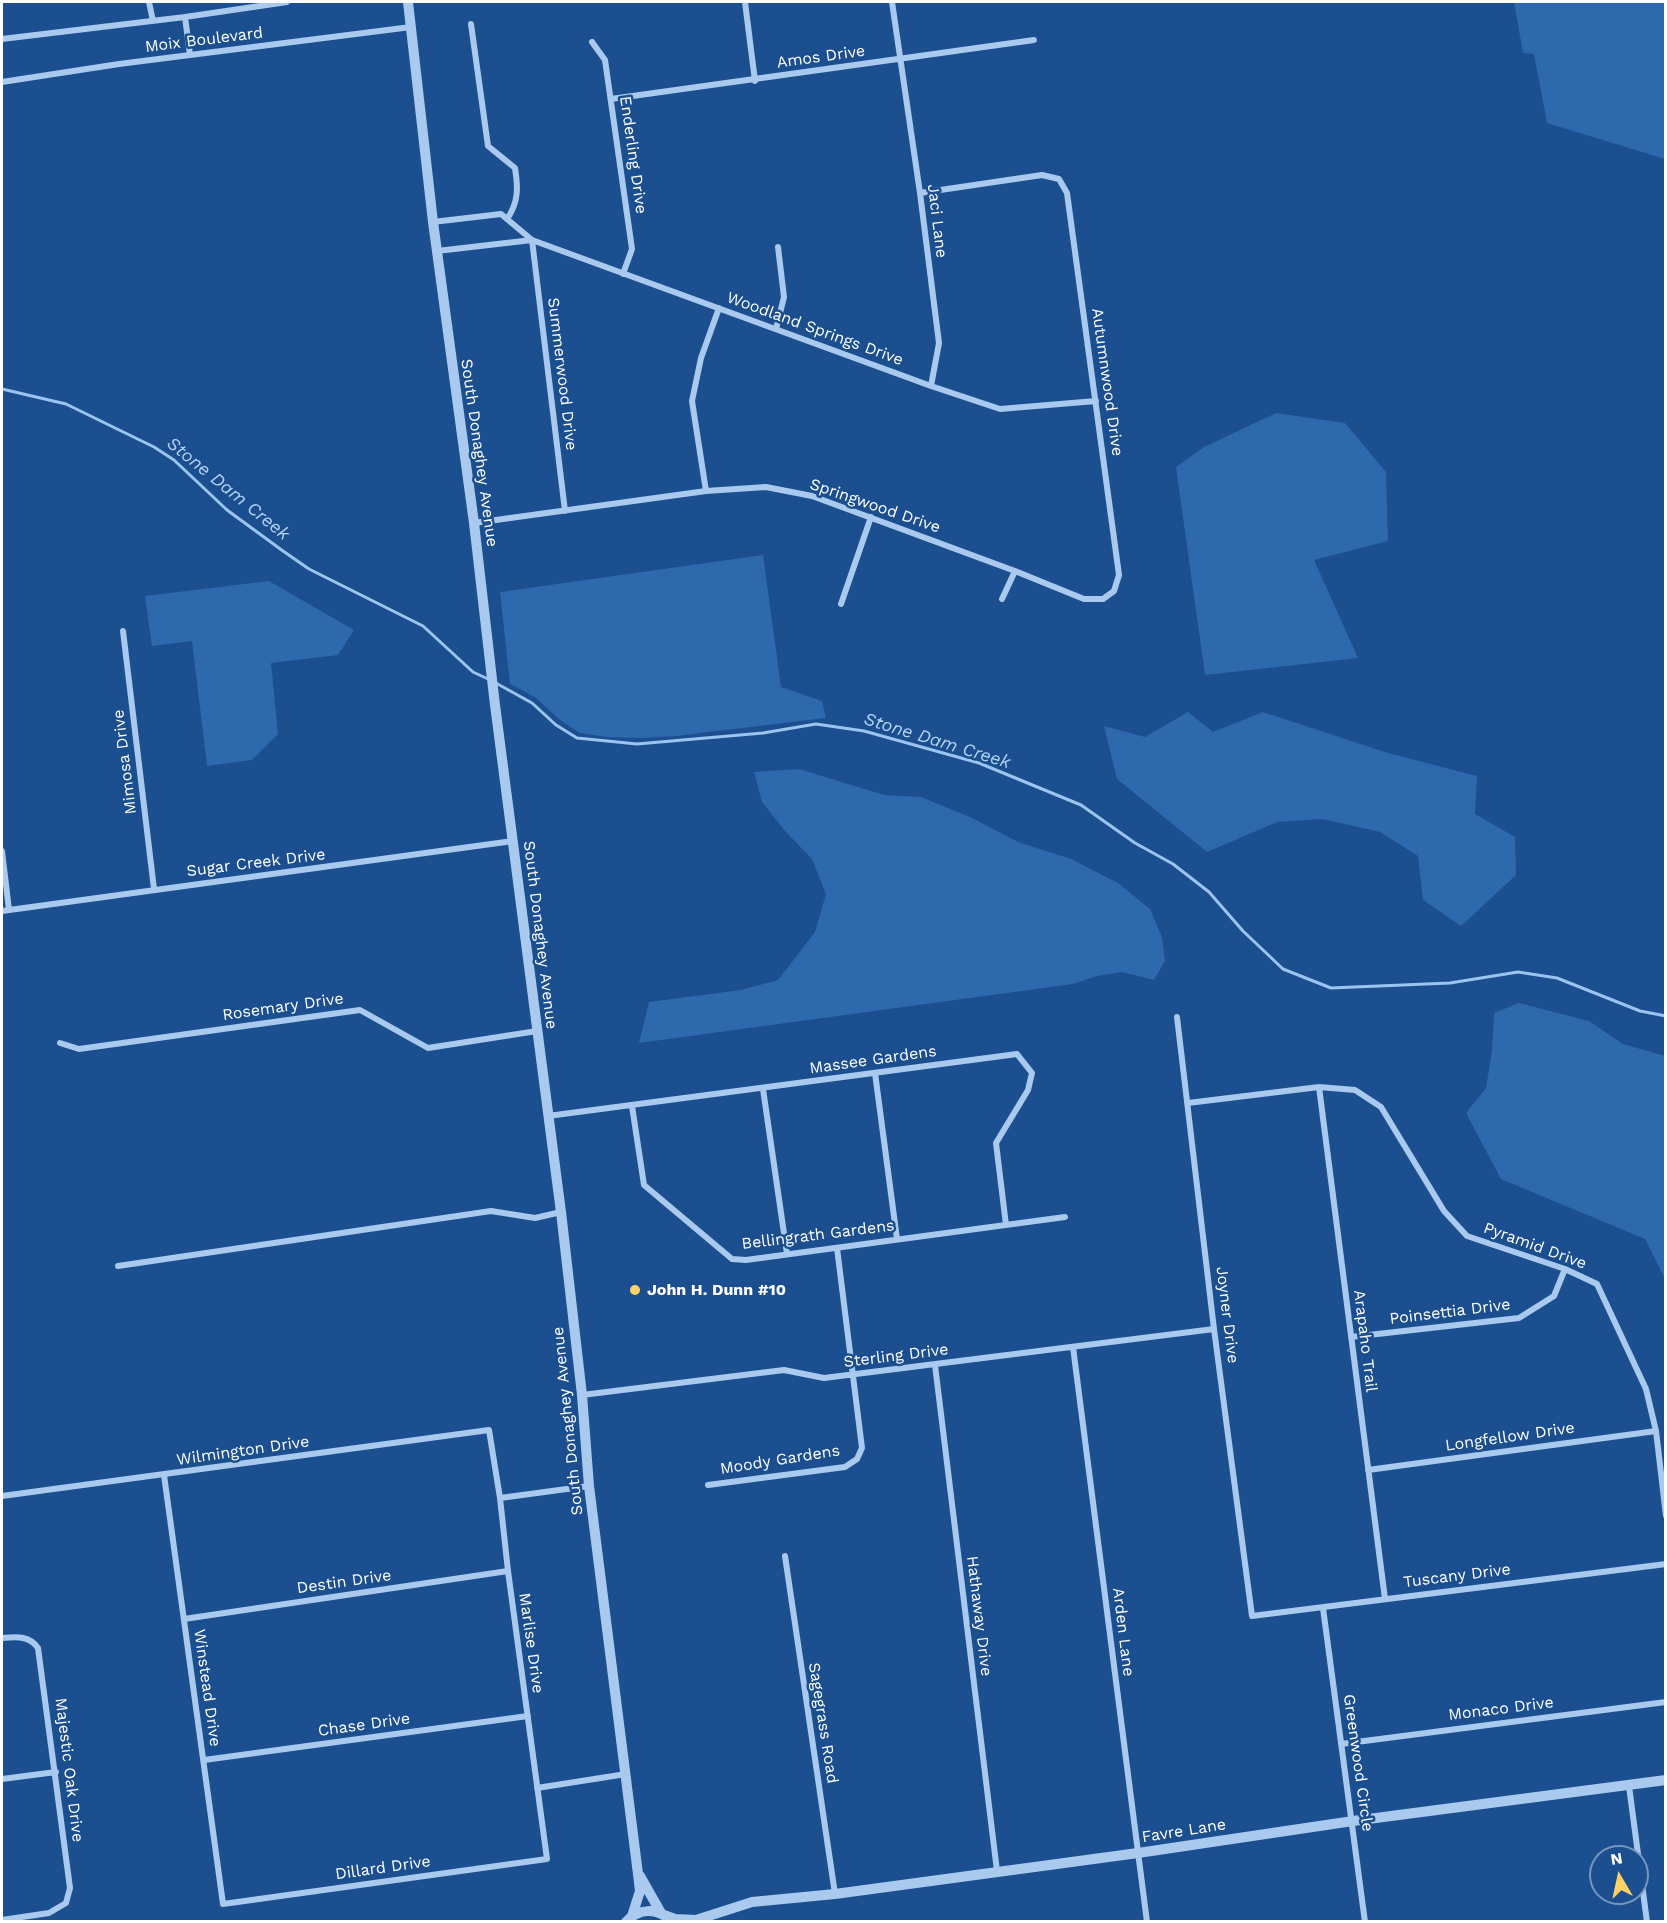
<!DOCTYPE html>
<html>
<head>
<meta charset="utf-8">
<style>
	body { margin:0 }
	#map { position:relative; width:1667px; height:1923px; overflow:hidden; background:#1b4f8f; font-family:"Work Sans",sans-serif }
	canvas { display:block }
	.frame { position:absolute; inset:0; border:3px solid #fff; pointer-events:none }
	.north { position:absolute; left:1589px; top:1845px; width:60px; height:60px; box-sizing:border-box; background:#1b4f8f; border:2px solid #7695bc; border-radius:50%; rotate:351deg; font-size:16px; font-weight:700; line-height:24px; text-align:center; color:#fff }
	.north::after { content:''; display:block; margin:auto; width:21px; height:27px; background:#ffd166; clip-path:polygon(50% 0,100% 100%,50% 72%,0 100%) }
</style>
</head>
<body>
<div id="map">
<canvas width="1667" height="1923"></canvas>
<div class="frame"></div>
<div class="north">N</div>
</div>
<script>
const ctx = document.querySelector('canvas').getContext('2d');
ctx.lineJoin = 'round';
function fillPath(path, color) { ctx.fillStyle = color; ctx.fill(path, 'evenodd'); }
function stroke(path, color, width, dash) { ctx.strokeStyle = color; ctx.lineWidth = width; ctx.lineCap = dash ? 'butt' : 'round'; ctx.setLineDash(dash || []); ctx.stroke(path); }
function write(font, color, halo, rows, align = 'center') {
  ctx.font = font + ' "Work Sans",sans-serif'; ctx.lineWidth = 5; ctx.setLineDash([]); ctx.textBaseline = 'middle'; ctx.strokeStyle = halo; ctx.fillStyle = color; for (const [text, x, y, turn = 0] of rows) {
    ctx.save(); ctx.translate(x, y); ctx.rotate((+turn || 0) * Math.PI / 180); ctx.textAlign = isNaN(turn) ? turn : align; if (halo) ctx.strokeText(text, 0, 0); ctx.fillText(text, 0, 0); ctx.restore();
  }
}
fillPath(new Path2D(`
	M1514 2H1665V159L1547 123 1534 54 1523 53Z
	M1276 413 1345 423 1386 472 1388 541 1314 560 1358 658 1205 675 1176 467 1204 447Z
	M763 555 781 687 822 701 826 718 676 736 640 738 607 737 580 733 560 720 535 697 510 684 500 592Z
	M269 581 354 630 338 655 271 663 278 734 252 760 207 766 192 641 152 646 145 596Z
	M1188 712 1213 732 1263 712 1388 753 1477 776 1475 814 1515 837 1516 875 1461 926 1423 900 1418 856 1380 832 1322 819 1277 822 1207 852 1117 779 1104 726 1145 737Z
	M799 769 884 795 921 797 972 818 1018 842 1071 859 1118 883 1150 909 1162 937 1165 961 1154 980 1122 972 1097 976 1073 984 639 1043 649 1002 741 990 778 980 815 932 826 894 812 859 785 831 762 802 754 772Z
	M1519 1003 1589 1021 1623 1044 1665 1056V1279L1645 1239 1501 1179 1466 1113 1486 1088 1492 1051 1494 1013Z`), '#2e69ad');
stroke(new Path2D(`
	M2 389 66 404 154 447 174 460 227 510 283 551 309 569 423 626 473 672 488 679
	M494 682 532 703 556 725 577 738 637 744 763 733 816 724 864 731 979 763 1081 805 1135 843 1173 864 1209 892 1243 931 1283 969 1331 988 1450 983 1518 972 1557 978 1640 1011 1666 1016`), '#9cc4f0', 3);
stroke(new Path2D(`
	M149 2 153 21
	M745 2 755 81
	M892 2 920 193 939 343 931 386
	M185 17 190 55
	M471 24 488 146 515 168C518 187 519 202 507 219
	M2 39 185 17 287 2
	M592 42 605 60 632 249 623 274
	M2 82 119 64 411 27
	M611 99 1034 40
	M433 222 501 214 532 240 931 386 1000 409 1096 401
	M532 240 565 511
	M437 251 532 240
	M776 329 784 297 778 247
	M706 491 692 401 701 358 719 308
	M474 523 706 491 766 487 812 496 1015 571 1084 599H1103L1114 591 1119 575 1067 193 1059 179 1042 175 920 193
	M1002 599 1015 571
	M841 604 871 517
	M123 631 154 889
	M2 851 9 910
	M2 911 513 841
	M1177 1017 1214 1329 1252 1616 1666 1564
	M60 1043 79 1049 360 1010 428 1048 537 1031
	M875 1073 897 1239
	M1319 1087 1385 1599
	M763 1089 787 1254
	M1188 1103 1319 1087 1355 1090 1381 1107 1444 1211 1467 1236 1565 1269 1597 1284 1646 1389 1656 1431 1666 1516
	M632 1106 644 1185 732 1259 746 1260 1065 1217
	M548 1116 1017 1054 1032 1073 1028 1090 996 1143 1006 1225
	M118 1266 491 1211 535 1218 561 1212
	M1351 1337 1519 1318 1554 1296 1565 1269
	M1073 1347 1147 1922
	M935 1365 997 1871
	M582 1395 784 1370 824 1378 1214 1329
	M1368 1470 1656 1431
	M708 1485 845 1467 857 1459 862 1448 837 1248
	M2 1496 489 1430 500 1498 508 1571 547 1859 223 1904 164 1475
	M500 1498 589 1486
	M785 1556 835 1894
	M1323 1608 1365 1922
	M184 1619 508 1571
	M2 1638C16 1637 29 1635 38 1648L70 1888 66 1903 49 1913 2 1920
	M1341 1744 1666 1702
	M204 1760 528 1716
	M2 1779 56 1772
	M1629 1786 1647 1922
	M537 1788 626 1774`), '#a9c9ee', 6);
stroke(new Path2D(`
	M408 2 433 222 474 523 495 705 561 1212 582 1395 589 1486 638 1874 640 1891 632 1916
	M640 1876 661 1913
	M664 1915 675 1919 696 1920 752 1902 835 1894 1138 1853 1353 1821 1666 1780
	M626 1922C639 1908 656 1908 669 1919`), '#a9c9ee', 10);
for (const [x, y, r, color] of [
	[635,1290,6,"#ffd166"]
]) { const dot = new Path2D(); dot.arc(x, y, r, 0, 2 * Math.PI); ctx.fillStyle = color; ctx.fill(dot); stroke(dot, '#1b4f8f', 2); }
write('16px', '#fff', '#1b4f8f', [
	["Moix Boulevard",204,40,-7],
	["Amos Drive",821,57,-8],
	["Enderling Drive",633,155,82],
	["Jaci Lane",937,221,83],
	["Woodland Springs Drive",815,329,20],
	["Summerwood Drive",562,374,83],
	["Autumnwood Drive",1107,382,82],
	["South Donaghey Avenue",479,453,82],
	["Springwood Drive",875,506,19],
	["Mimosa Drive",125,762,-97],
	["Sugar Creek Drive",256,863,-7],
	["South Donaghey Avenue",540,935,83],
	["Rosemary Drive",283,1007,-8],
	["Massee Gardens",873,1060,-8],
	["Bellingrath Gardens",818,1235,-7],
	["Pyramid Drive",1535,1246,20],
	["Poinsettia Drive",1450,1312,-7],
	["Joyner Drive",1227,1315,83],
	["Arapaho Trail",1365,1341,83],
	["Sterling Drive",896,1356,-7],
	["South Donaghey Avenue",568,1421,-96],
	["Longfellow Drive",1510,1437,-8],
	["Wilmington Drive",243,1451,-8],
	["Moody Gardens",780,1460,-9],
	["Tuscany Drive",1457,1576,-7],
	["Destin Drive",344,1582,-8],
	["Hathaway Drive",979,1616,83],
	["Arden Lane",1123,1632,83],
	["Marlise Drive",531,1643,82],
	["Winstead Drive",207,1688,82],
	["Monaco Drive",1501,1709,-7],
	["Sagegrass Road",823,1723,81],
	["Chase Drive",364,1725,-8],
	["Greenwood Circle",1358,1763,82],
	["Majestic Oak Drive",69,1770,83],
	["Favre Lane",1184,1831,-9],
	["Dillard Drive",383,1868,-8]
]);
write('bold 16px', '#fff', '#1b4f8f', [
	["John H. Dunn #10",647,1290]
], 'left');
write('italic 18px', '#b5d3f5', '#1b4f8f', [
	["Stone Dam Creek",228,489,39],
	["Stone Dam Creek",937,741,17]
]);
</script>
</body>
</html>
